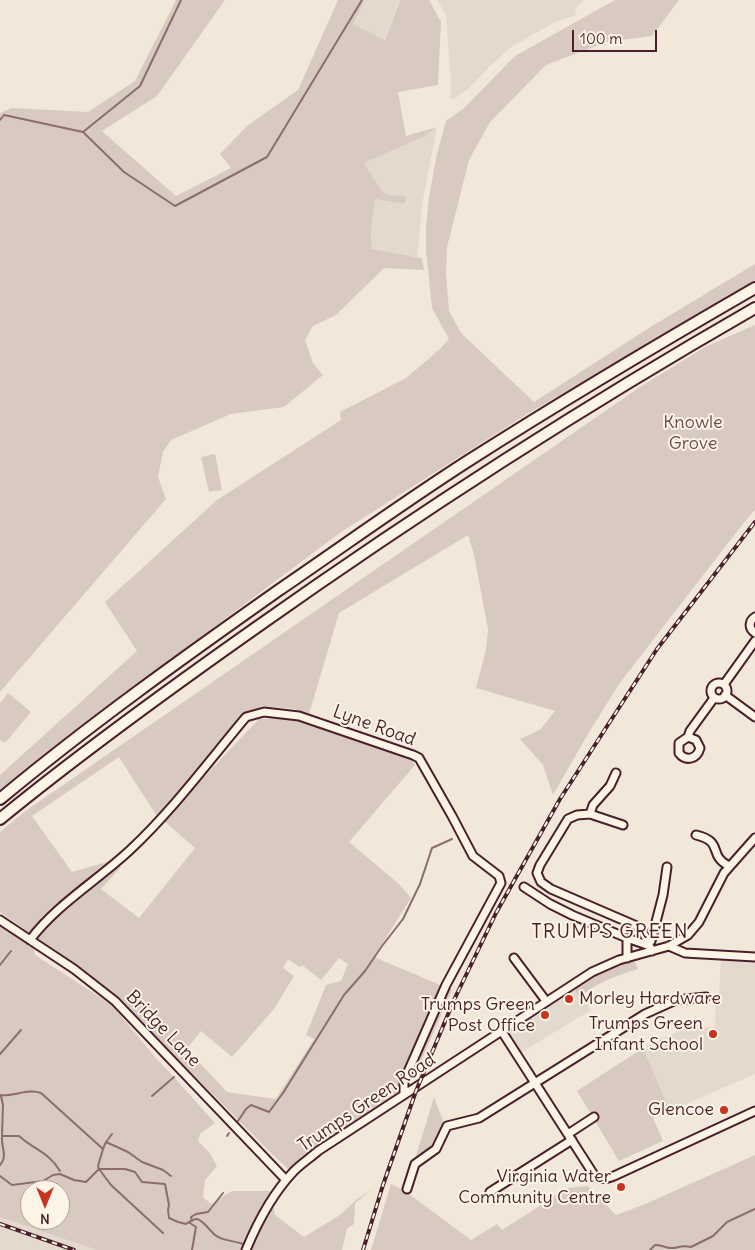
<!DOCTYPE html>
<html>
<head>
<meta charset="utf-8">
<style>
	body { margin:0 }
	#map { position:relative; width:755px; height:1250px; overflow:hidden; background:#f1e8da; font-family:Delius,sans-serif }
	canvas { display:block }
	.north { position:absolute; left:20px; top:1180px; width:50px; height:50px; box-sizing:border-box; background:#fcf5e5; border:1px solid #b59f9b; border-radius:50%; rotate:180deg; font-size:14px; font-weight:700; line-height:20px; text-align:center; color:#4a1f2b }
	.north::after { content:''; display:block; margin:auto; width:18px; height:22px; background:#c8321e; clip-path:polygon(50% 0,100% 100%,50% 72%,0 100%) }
	.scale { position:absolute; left:572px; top:30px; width:85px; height:22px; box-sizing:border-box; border:2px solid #4a1f2b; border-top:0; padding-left:6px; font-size:15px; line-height:18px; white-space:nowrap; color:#4a1f2b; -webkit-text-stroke:4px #fcf5e5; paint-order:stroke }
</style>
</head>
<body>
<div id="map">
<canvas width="755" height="1250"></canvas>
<div class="north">N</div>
<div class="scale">100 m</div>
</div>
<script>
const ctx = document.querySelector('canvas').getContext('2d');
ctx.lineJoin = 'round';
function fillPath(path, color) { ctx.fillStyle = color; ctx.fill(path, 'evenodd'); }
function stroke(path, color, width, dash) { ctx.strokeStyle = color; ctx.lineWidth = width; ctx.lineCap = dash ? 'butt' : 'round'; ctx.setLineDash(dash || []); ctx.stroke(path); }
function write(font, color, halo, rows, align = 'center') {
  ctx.font = font + ' Delius,sans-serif'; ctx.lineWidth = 4; ctx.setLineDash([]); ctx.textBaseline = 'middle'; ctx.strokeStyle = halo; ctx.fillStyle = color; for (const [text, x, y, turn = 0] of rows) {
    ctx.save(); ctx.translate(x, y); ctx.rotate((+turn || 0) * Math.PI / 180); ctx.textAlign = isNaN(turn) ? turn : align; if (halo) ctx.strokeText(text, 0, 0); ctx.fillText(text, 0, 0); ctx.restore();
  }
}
fillPath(new Path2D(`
	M365 0H399L385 40 353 24Z
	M437 0H584L575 8 577 15 555 22 510 48 489 67 469 88 453 100 450 97 451 83 446 15Z
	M437 127 423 199 417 257 372 249 371 232 375 199 405 204V196H388L381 190 364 163 423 137Z
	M721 959 755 960V1074L670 1111 643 1048 660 1039 682 1030 691 1027H715L716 993H719Z
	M577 987 591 1010 522 1052 508 1030Z
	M0 1217 66 1239 97 1250H0Z`), '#e4d9cd');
fillPath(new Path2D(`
	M176 0H225L157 96 102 131 176 196 231 168 220 154 247 126 298 90 338 0H365L353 24 385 40 400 0H429L441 22 438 85 398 92 406 136 437 127 423 137 364 163 381 190 388 195 406 196 405 204 375 199 371 232 372 249 422 258 424 270 384 268 336 315 313 326 305 340 313 363 323 375 284 407 231 414 171 440 163 452 158 477 166 499 0 692V113L12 108 88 112 135 81Z
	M615 0H679L652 36 607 42 546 65 490 122 469 160 447 247 446 272 449 311 461 333 534 402 652 326 755 264V283L527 414 341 532 190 645 0 792V775L137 651 105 602 217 500 341 420 340 412 406 378 440 349 449 339 432 308 426 250V226L429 198 436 158 446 121 463 109 515 56Z
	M755 325V510L742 525 619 684 588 734 553 795 543 765 520 739 540 730 555 711 476 688 486 650 488 629 474 555 468 535 339 613 309 714 295 709 262 706 242 716 158 818 119 757 32 816 72 872 114 860 121 867 101 889 139 918 195 848 163 820 259 719 293 718 411 759 415 765 349 842 399 884 411 898 374 957 452 990 415 1075 398 1092 375 1111 332 1137 288 1169 270 1152 116 997 76 965 0 912V832L24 812 640 387 707 346ZM339 958 348 964 341 981 326 985 306 1035 314 1039 276 1099 227 1092 187 1049 201 1031 232 1057 274 1009 294 976 283 968 288 959 300 967 302 965 321 980Z
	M215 454 222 490 209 492 201 457Z
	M8 693 31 712 5 743 0 740V703Z
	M0 924 33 945 35 955 112 1005 155 1057 174 1077 215 1123 200 1134 198 1141 209 1152 217 1166 205 1180 203 1197 211 1204 232 1191H270L275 1215 304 1237 340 1215 356 1200 374 1188 355 1203 354 1224 347 1229 342 1250H97L0 1217ZM30 1190H60V1220H30Z
	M634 961 638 969C619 975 594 983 580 998L575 990 576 984 613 965Z
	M643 1048 670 1111 653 1118 663 1141 619 1161 577 1091Z
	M434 1097 443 1121V1127L435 1146 415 1159Z
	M755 1155V1250H371L391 1184 405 1191 471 1240 497 1224 502 1230 568 1188 588 1186 616 1215 643 1205Z`), '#d8cac0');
stroke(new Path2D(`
	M0 120 4 115 83 132 124 172 175 206 267 157 362 0
	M83 132 140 86 181 0
	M0 965 11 951
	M0 1054 21 1030
	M0 1095C13 1097 28 1088 41 1093L103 1149 98 1166 99 1169H125L135 1172 142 1182 165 1184 169 1205 168 1210 169 1218 178 1222 186 1224C189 1222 193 1219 197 1219 203 1220 210 1231 215 1235 224 1242 235 1240 245 1245
	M1 1096 3 1105 2 1136H19C33 1149 50 1153 60 1171
	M152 1096 174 1077
	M238 1121 246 1109 251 1105 269 1112 283 1093 344 995 365 971 382 946 403 919 420 884 432 848 452 839
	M227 1136 229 1133
	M106 1142 112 1134
	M103 1149 106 1142 128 1152 142 1162 163 1170 171 1176
	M0 1165C8 1156 1 1147 2 1137
	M0 1176 12 1185 43 1181 53 1175 60 1174 74 1180 86 1182 99 1169 111 1185 163 1233
	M192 1221 191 1217 196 1214 208 1212 223 1193
	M190 1223 196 1227 192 1250
	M650 1250 655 1245C662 1244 666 1249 673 1248 681 1247 681 1245 691 1247L713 1236 727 1222 755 1209`), '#8b6d6f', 2);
const minor = new Path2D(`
	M755 617C749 621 748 628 755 633
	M711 691a8 8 0 1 1 16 0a8 8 0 1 1-16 0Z
	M725 683 755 641
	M725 695 755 717
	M688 737 696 740 700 748C697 759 686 762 679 753V743L688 737 690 731 714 698
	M590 814 593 805 610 786 616 773
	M623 825 590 814 577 815 568 819 540 865 537 873 541 882 551 889 639 927 642 930 652 951
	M696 835C725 842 707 855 729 866
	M524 887 550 904 572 915 627 938 647 945 651 941 663 895 667 867
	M0 920 74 969 115 1001 286 1180
	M627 938V958
	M30 940C56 905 98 880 130 850 172 811 209 761 246 717L264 712 299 716 413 755 419 758 452 816 473 856 499 876 501 883 446 985 404 1081V1094
	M669 946 685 953 755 957
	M514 958 546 1001
	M501 1030 594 1175C601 1180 606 1179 614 1176L755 1111
	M568 1134 594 1117
	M407 1189 415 1164 436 1149 447 1126 479 1118 645 1014 676 1000 706 997
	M490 1192 572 1140
	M246 1250C258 1221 272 1194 294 1171 301 1164 310 1158 318 1151L592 972 619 960 669 946 688 935 699 922 724 873 755 838`);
const highway = new Path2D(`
	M0 799C89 725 184 657 279 590 342 547 404 502 468 461 562 401 658 344 755 288
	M0 819C83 751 169 689 257 627 418 513 584 406 755 308`);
stroke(minor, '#4a1f2b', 11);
stroke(highway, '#4a1f2b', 14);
stroke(minor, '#fcf5e5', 7);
stroke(highway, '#fcf5e5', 10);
const rail = new Path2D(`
	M0 1224 74 1250
	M363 1250 383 1185 416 1091 454 1000 496 913 560 799 657 649 755 522`);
stroke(rail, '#4a1f2b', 4);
stroke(rail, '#fcf5e5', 2, [5.5]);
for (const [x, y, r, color] of [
	[569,999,5,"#c8321e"],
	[545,1015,5,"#c8321e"],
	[713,1034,5,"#c8321e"],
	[724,1110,5,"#c8321e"],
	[621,1187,5,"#c8321e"]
]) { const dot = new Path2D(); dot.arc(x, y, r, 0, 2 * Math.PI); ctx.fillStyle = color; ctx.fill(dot); stroke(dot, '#fcf5e5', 2); }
write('18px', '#6e4a50', '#fcf5e5', [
	["Knowle",693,423],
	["Grove",693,444]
]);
write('18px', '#4a1f2b', '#fcf5e5', [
	["Lyne Road",374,726,20],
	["Bridge Lane",163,1029,46],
	["Trumps Green Road",367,1103,-34]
]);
write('18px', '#4a1f2b', '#fcf5e5', [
	["Morley Hardware",579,999,"left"],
	["Trumps Green",535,1005],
	["Post Office",535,1026],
	["Trumps Green",703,1024],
	["Infant School",703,1045],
	["Glencoe",714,1110],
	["Virginia Water",611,1177],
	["Community Centre",611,1198]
], 'right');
ctx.letterSpacing = '1px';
write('20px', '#4a1f2b', '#fcf5e5', [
	["TRUMPS GREEN",610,932]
]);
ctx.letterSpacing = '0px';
</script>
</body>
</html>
